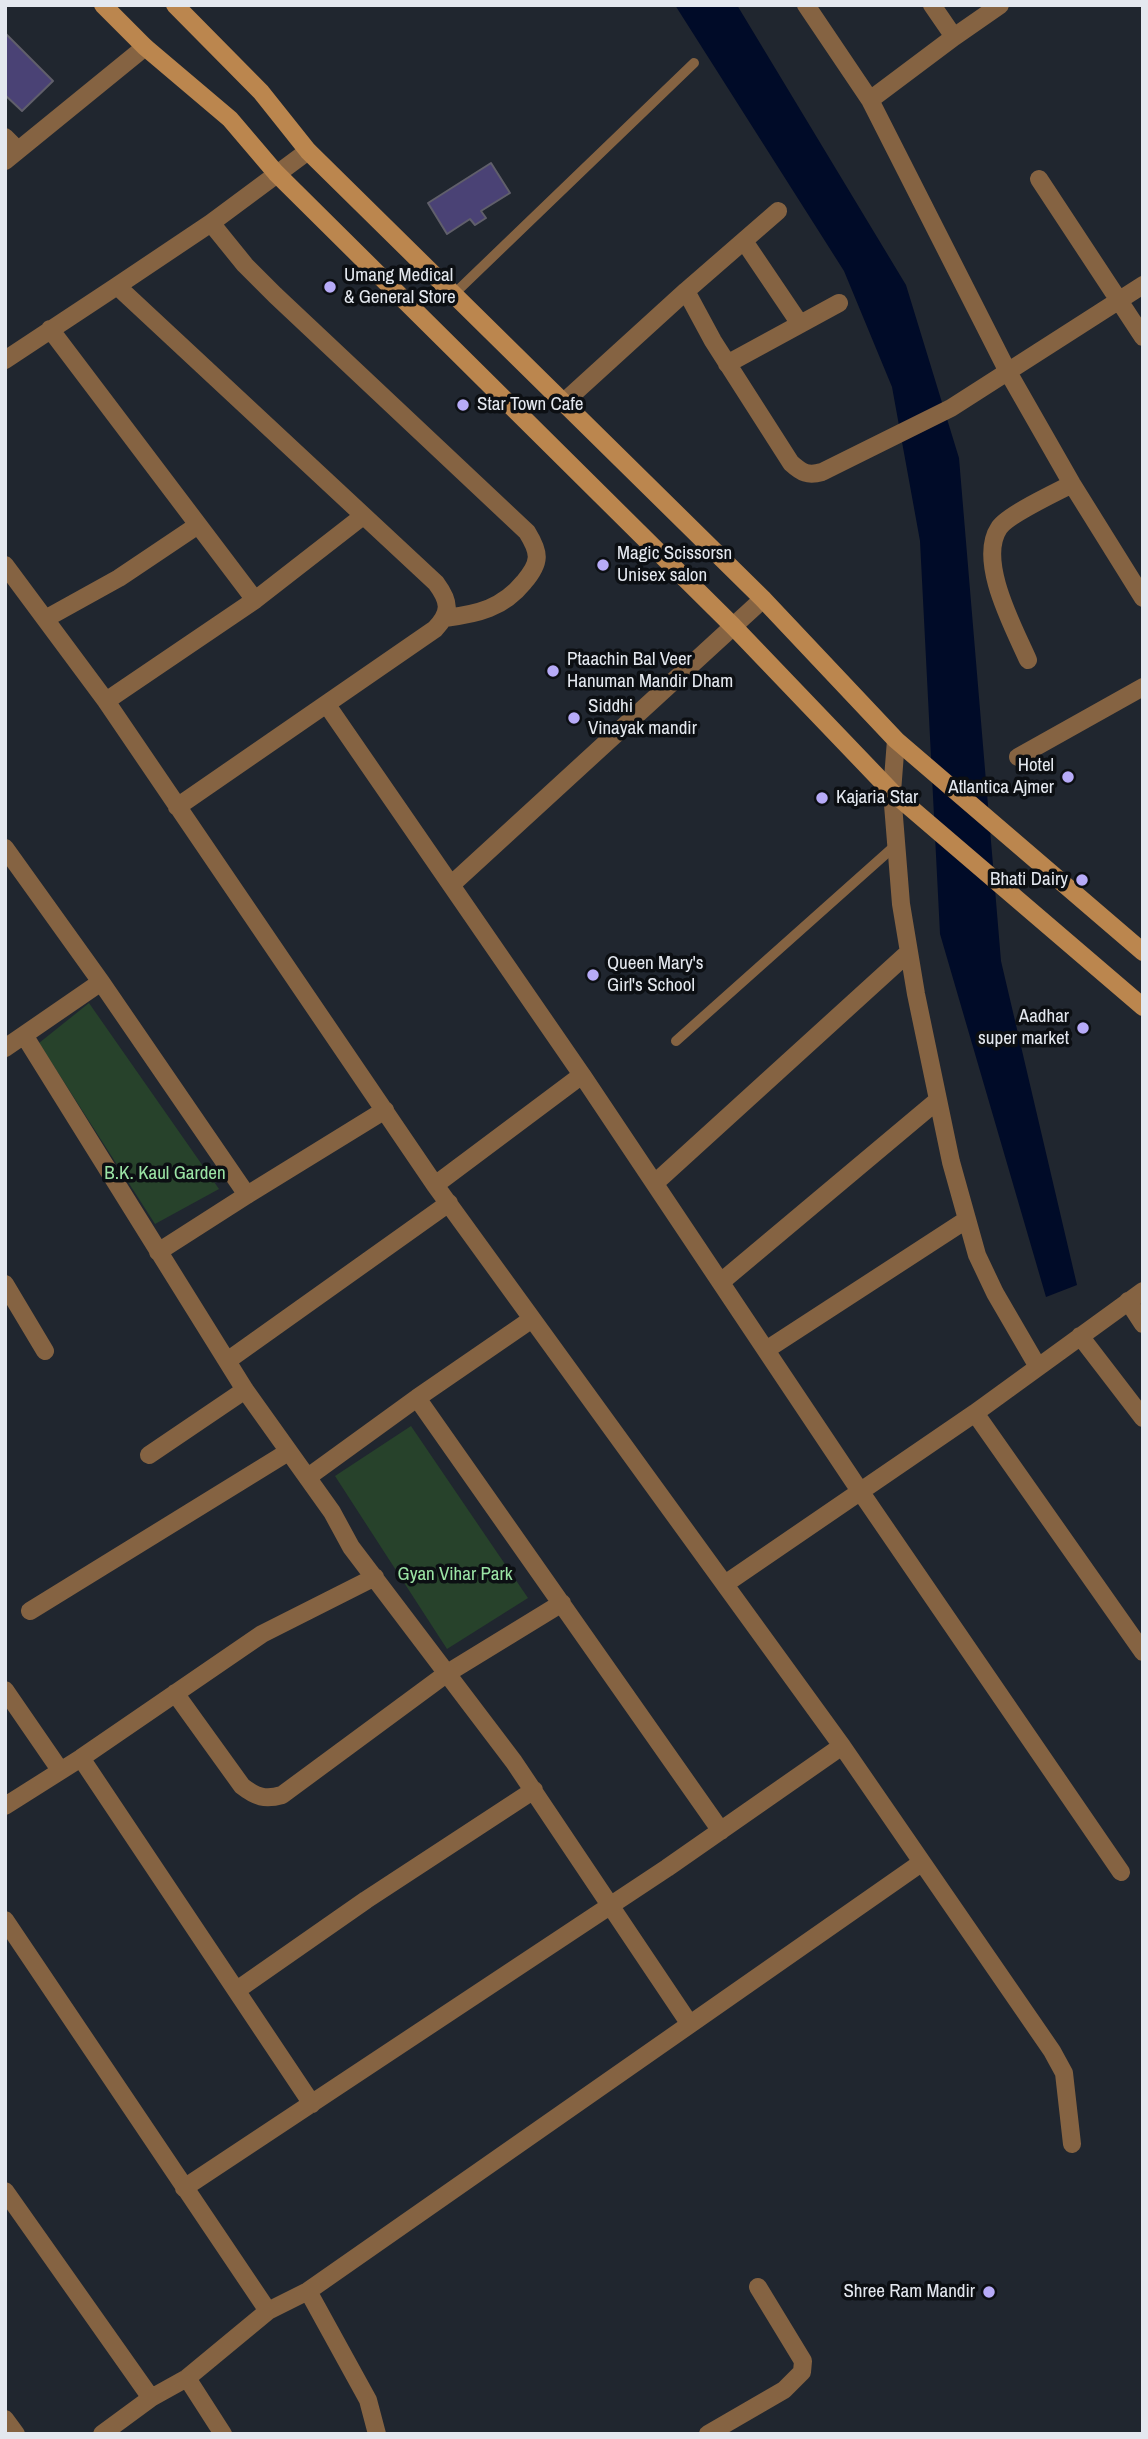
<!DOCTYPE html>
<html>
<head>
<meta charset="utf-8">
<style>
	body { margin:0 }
	#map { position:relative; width:1148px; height:2439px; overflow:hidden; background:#20262f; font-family:"Archivo Narrow",sans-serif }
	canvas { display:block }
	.frame { position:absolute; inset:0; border:7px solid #e4e8ef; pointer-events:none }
</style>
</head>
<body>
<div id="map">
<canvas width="1148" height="2439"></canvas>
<div class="frame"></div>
</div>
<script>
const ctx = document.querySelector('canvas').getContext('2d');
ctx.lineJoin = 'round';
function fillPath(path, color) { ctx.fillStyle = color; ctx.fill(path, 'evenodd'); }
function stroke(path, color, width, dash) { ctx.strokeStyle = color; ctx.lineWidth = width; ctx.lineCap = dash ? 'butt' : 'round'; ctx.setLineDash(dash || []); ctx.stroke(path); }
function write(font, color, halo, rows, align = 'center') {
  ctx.font = font + ' "Archivo Narrow",sans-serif'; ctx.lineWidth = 7; ctx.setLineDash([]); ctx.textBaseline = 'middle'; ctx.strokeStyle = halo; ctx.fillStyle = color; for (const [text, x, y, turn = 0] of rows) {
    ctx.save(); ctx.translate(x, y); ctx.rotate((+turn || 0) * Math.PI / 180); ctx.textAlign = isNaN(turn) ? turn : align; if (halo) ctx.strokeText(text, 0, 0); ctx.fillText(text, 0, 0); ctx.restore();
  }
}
fillPath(new Path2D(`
	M89 1003 219 1189 155 1224 39 1043Z
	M411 1426 528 1598 447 1649 335 1476Z`), '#27422b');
fillPath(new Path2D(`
	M675 5H737L906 285 959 458 1001 961 1077 1285 1046 1297 940 934 920 541 892 387 844 271Z`), '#000b28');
const building = new Path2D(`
	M5 33 53 81 22 111 5 95Z
	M491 163 510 193 481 211 486 218 475 225 470 219 447 234 428 203Z`);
fillPath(building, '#4a4275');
stroke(building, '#605f6b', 2);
stroke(new Path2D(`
	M454 294 694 63
	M676 1041 897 844`), '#856342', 10);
stroke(new Path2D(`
	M806 5 870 100 1008 372 1072 484 1143 598
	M932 5 954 37
	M870 100 954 37 1000 5
	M5 137 18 150
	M5 161 145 47
	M1039 179 1143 337
	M211 223 245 265 275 295 527 532C540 553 541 562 524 582 503 608 478 614 445 618
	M744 241 800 324
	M117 286 211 223 308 151
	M686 291 713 341 791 463C802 473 808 476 822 472L951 408 1143 285
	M50 329 255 600
	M5 360 117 286 436 583C450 602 451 612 435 629L177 807
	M727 364 839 303
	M563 403 686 291 778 211
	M5 565 106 701 435 1185 842 1746 1052 2051 1064 2073 1072 2144
	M45 619 119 578 198 525
	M1028 660C1014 628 977 561 999 528 1007 515 1057 492 1072 484
	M106 701 255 600 363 516
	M327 705 582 1075 435 1185
	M896 740 892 792 901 904 916 994 951 1162 977 1255 995 1293 1038 1367
	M1018 757 1143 687
	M5 848 101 982 247 1195
	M451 885 763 599
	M24 1035 245 1390 332 1512 351 1547 514 1762 689 2023
	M5 1048 101 982
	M582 1075 860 1491 1121 1872
	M655 1183 909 952
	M158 1252 247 1195 385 1110
	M721 1282 938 1100
	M5 1284 45 1351
	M1128 1301 1143 1324
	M1080 1336 1143 1418
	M766 1350 966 1220
	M227 1361 449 1203
	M417 1398 721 1831
	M975 1413 1143 1652
	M149 1455 245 1390
	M308 1477 417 1398 532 1319
	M725 1584 975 1413 1143 1291
	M30 1611 288 1452
	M5 1690 60 1770
	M175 1693 242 1786C256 1797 265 1800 282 1795L446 1674 562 1603
	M81 1758 312 2104
	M5 1806 81 1758 262 1634 375 1577
	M5 1920 268 2311
	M237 1990 366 1900 534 1790
	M184 2188 667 1868 842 1746
	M5 2191 151 2398
	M308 2291 368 2400 377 2434
	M187 2378 223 2434
	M5 2419 16 2434
	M102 2434 151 2398 187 2378 268 2311 308 2291 921 1863
	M708 2434 784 2390 802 2372 803 2361 758 2287`), '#856342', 18);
stroke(new Path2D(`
	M103 5 145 47 230 119 276 173 733 626 892 792 1143 1007
	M175 5 261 92 308 151 763 599 896 740 1143 952`), '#bb864e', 18);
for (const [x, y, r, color] of [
	[330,287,7,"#b7abf8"],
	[463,405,7,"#b7abf8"],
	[603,565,7,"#b7abf8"],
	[553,671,7,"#b7abf8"],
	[574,718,7,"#b7abf8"],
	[1068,777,7,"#b7abf8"],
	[822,798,7,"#b7abf8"],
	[1082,880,7,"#b7abf8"],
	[593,975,7,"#b7abf8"],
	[1083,1028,7,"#b7abf8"],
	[989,2292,7,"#b7abf8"]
]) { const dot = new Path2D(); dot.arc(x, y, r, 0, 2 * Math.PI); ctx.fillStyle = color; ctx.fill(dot); stroke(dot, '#0c0f13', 2.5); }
write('19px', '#e4e8ef', '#0c0f13', [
	["Umang Medical",344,276],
	["& General Store",344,298],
	["Star Town Cafe",477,405],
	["Magic Scissorsn",617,554],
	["Unisex salon",617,576],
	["Ptaachin Bal Veer",567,660],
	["Hanuman Mandir Dham",567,682],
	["Siddhi",588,707],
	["Vinayak mandir",588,729],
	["Hotel",1054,766,"right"],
	["Atlantica Ajmer",1054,788,"right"],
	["Kajaria Star",836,798],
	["Bhati Dairy",1068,880,"right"],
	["Queen Mary's",607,964],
	["Girl's School",607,986],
	["Aadhar",1069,1017,"right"],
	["super market",1069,1039,"right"],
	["Shree Ram Mandir",975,2292,"right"]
], 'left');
write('19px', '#9be4a5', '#0c0f13', [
	["B.K. Kaul Garden",165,1174],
	["Gyan Vihar Park",455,1575]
]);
</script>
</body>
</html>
